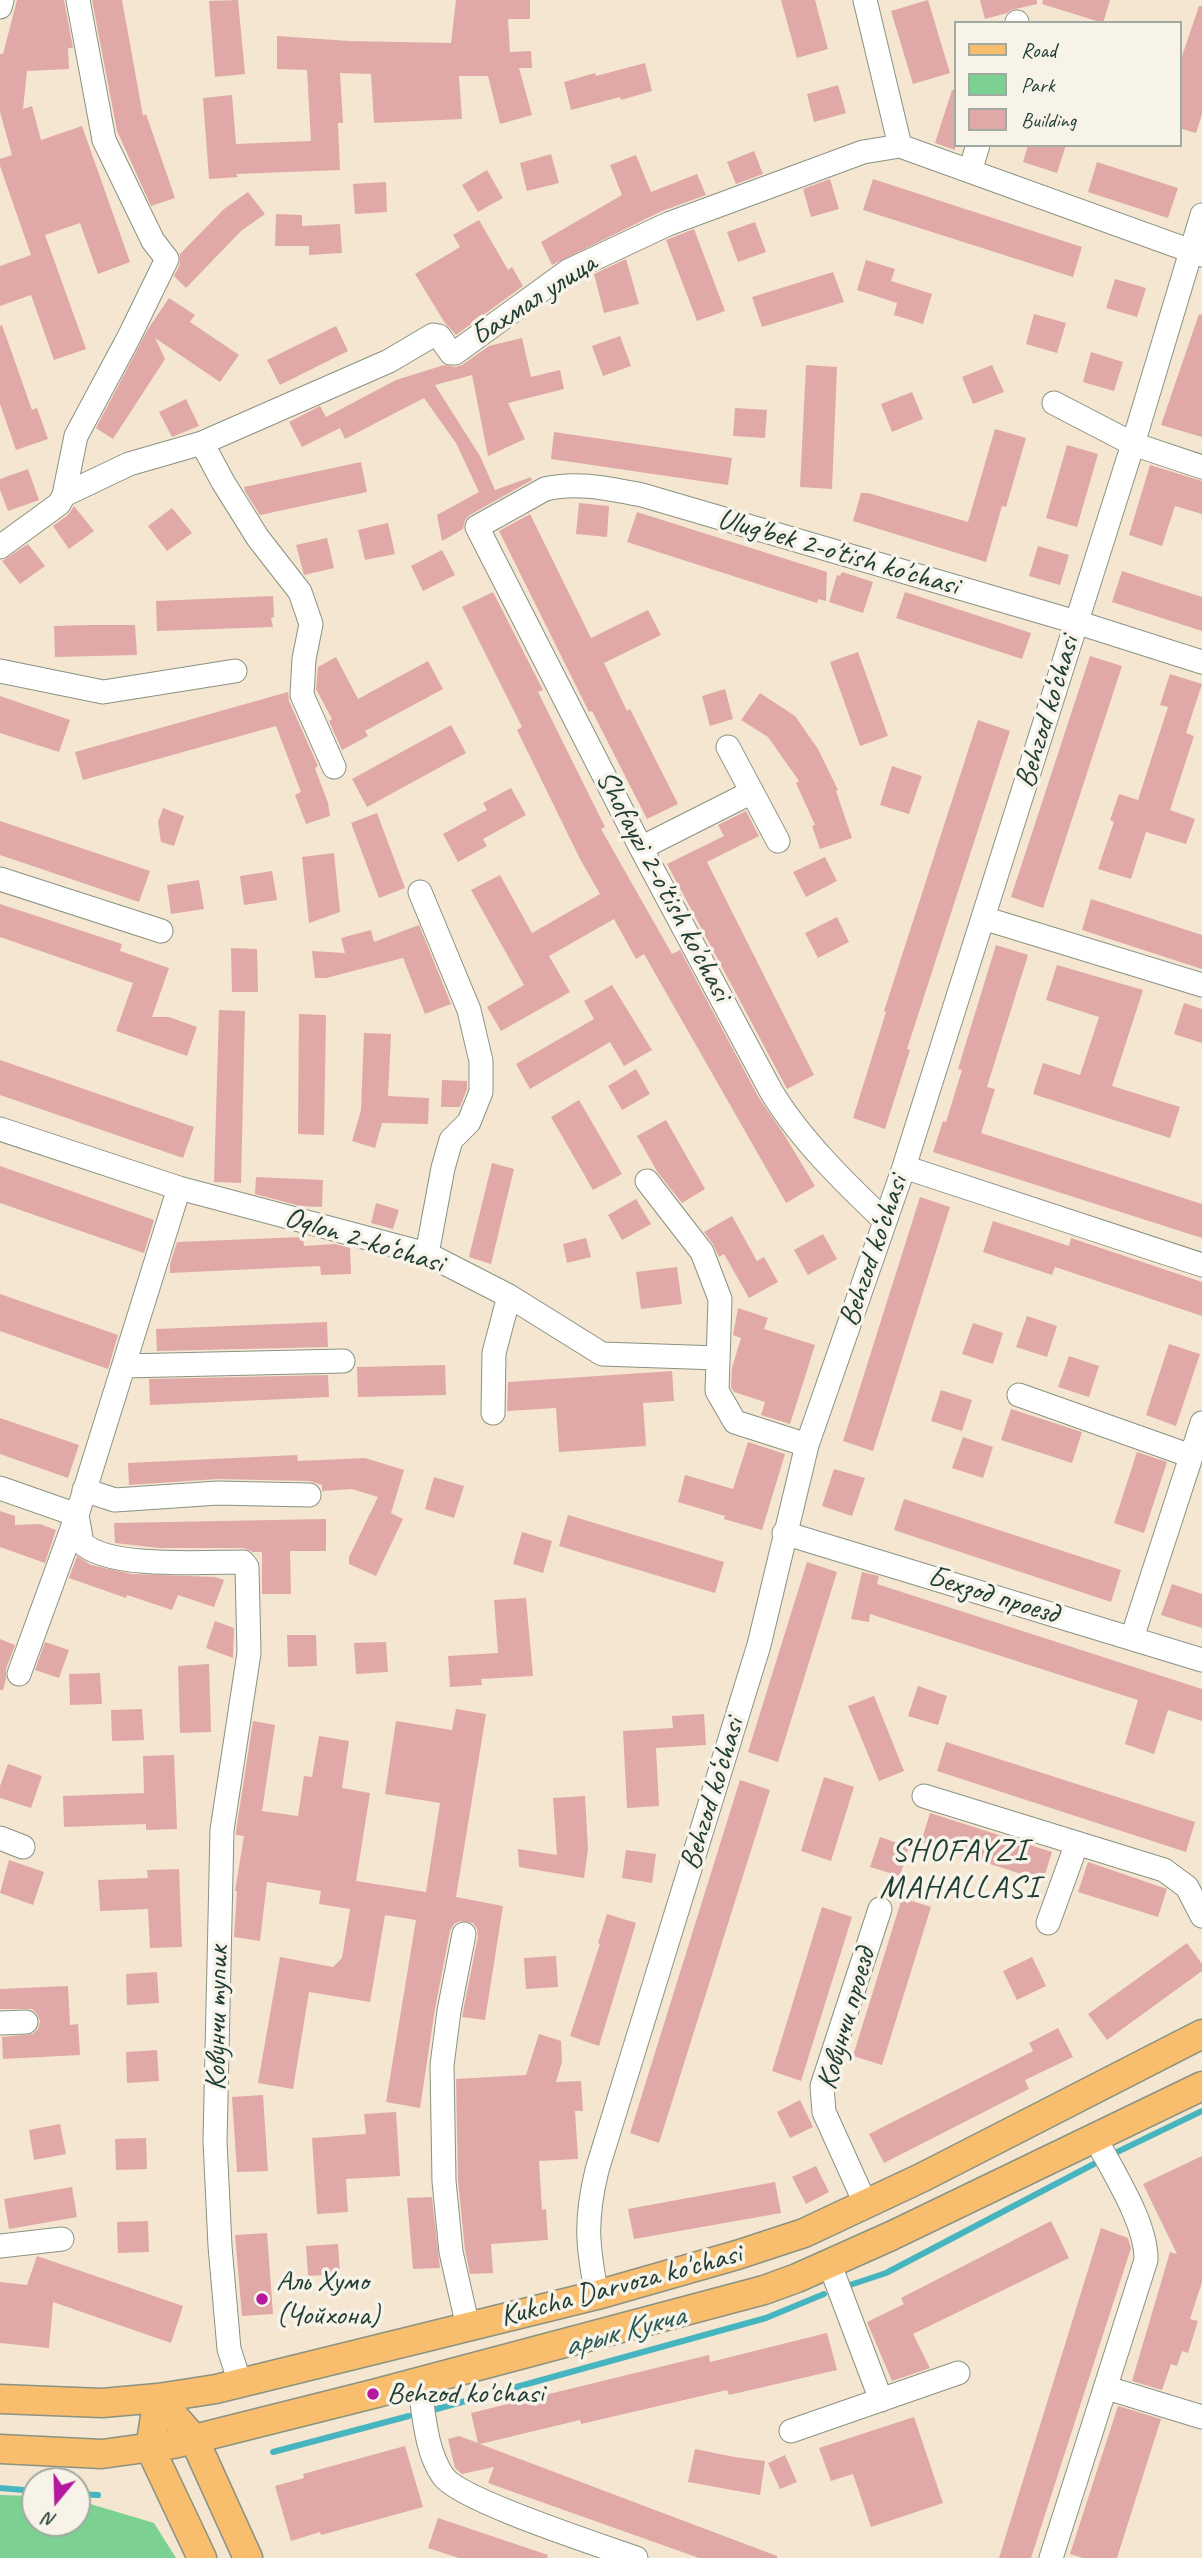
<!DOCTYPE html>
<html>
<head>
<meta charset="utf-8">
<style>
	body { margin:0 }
	#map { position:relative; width:1202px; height:2558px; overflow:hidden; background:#f4e6d0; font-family:Caveat,sans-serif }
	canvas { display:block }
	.legend { position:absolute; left:954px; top:21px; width:228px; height:126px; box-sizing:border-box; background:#f7f3e8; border:2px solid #a1aaa0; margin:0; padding:9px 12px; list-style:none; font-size:21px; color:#1f3d34 }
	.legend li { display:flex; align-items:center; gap:14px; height:35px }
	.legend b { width:35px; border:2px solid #a1aaa0 }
	.north { position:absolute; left:21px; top:2467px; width:70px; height:70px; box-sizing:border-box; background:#f7f3e8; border:2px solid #a1aaa0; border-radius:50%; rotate:199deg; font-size:19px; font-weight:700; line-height:28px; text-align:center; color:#1f3d34 }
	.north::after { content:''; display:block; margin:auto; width:24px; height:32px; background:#b5179e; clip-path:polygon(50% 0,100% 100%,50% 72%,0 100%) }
</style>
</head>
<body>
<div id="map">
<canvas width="1202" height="2558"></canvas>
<ul class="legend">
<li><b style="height:9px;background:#f9be6d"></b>Road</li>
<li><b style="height:19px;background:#7cd092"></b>Park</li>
<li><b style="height:19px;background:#e0a9a7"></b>Building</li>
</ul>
<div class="north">N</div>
</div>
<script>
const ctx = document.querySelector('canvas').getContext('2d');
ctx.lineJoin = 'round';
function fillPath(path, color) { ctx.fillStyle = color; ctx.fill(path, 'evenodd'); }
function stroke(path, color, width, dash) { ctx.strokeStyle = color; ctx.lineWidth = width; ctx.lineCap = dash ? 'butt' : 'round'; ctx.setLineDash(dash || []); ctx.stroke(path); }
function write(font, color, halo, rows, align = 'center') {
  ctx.font = font + ' Caveat,sans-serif'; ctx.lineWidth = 7; ctx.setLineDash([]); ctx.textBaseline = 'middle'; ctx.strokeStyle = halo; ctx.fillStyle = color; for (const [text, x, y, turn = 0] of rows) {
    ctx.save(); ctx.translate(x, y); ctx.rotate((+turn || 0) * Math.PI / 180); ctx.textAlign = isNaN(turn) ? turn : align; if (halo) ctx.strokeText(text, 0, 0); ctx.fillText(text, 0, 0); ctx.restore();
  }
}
fillPath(new Path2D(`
	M0 2495 35 2496V2523H77V2500L154 2523 176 2558H0Z`), '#7cd092');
stroke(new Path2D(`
	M847 2286 886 2273 1111 2155 1202 2111
	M433 2410 766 2318 824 2294
	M273 2452 409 2416
	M0 2488 35 2491
	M77 2494 98 2495`), '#47b5c0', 6);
fillPath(new Path2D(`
	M17 0H64L73 48H68L69 69 27 71 23 109 32 106 41 140 82 126 130 262 98 274 80 223 45 235 86 349 54 360 31 295 0 306V266L31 255 0 166V159L12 155 0 112V54H3Z
	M92 0H122L143 116 146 114 175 198 151 206 117 131Z
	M238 0 245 74 215 77 209 1Z
	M456 0H530V19H508L510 52 531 51 532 68H519L532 115 500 124 488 76H459L462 119 374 123 371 74 340 73 343 123H338L340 170 236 174 238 177 209 179 203 98 232 95 236 144 311 141 307 70 277 69V36L349 41 451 43Z
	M781 0H815L828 49 797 58Z
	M928 0 950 73 913 84 891 11Z
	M980 0H1037V4L1011 10 1007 13 985 19Z
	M1043 0H1110L1103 23 1042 4Z
	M1199 6H1202V114L1196 133 1179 128V65Z
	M645 63 652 91 621 100 620 97 571 110 564 82 595 73 596 76Z
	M838 85 846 113 814 122 807 94Z
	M952 90H955V150L935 143Z
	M1028 145H1066L1057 173 1023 162Z
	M754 151 763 174 736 184 727 162Z
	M551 154 559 183 527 191 520 163Z
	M636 155 651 192 697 174 706 195 662 211 552 265 541 242 622 195 610 165Z
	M1097 162 1178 188 1168 218 1088 192Z
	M487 170 503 198 478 212 462 185Z
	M830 179 839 209 811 217 803 189Z
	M873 179 1082 247 1073 277 863 210Z
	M386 182 387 212 355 214 353 184Z
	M248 192 265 214 241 231 186 288 174 276 180 264V254L224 209Z
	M276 214 302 215V226L340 224 342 253 309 255V246H275Z
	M479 220 508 270 512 267 523 286 456 335 445 323 415 274 460 247 453 235Z
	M755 222 766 252 738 262 727 232Z
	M694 229 725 311 697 321 666 240Z
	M626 259 639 304 604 313 594 274Z
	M866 260 895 269 891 281 932 294 923 324 894 315 897 303 857 290Z
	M833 272 844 302 762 327 752 297Z
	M1115 279 1146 288 1137 317 1106 308Z
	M169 298 195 315 190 322 239 355 220 382 155 338 165 359 113 439 96 428 148 329Z
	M1034 314 1066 323 1057 353 1026 344Z
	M1199 314 1202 315V437L1161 425Z
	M2 325 32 410 37 408 48 439 16 450 0 404V326Z
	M336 326 348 351 280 385 267 360Z
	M620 336 631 366 603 376 592 346Z
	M522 338 531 377 560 370 564 389 508 403 525 439 488 456 472 375 435 385 480 456 495 490 531 477 532 480 470 515 465 520 463 529 442 541 437 515 479 492 456 443 424 398 345 439 340 428 302 447 289 422 320 406 326 417 396 380 444 365 455 367 462 365 489 346Z
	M1091 352 1123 362 1114 391 1083 382Z
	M806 365 837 367 832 489 800 487Z
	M992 365 1004 392 973 404 962 377Z
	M912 392 923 419 892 432 881 404Z
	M186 399 199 426 172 437 159 412Z
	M735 408 767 410 765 438 733 436Z
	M995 429 1026 438 1006 507 1002 506 986 562 853 521 861 493H868L968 522Z
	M554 432 732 458 728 485 551 459Z
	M1067 445 1098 454 1077 527 1046 518Z
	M361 462 367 492 260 515 245 491 244 487Z
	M1150 465 1202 481V514L1175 506 1162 546 1129 535Z
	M28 469 39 500 8 511 0 490V479Z
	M579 503 609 506 607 537 576 534Z
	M74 506 94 531 69 549 53 526 68 515Z
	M172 508 192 533 167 551 148 526Z
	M637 512 827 572 826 601 818 599 817 603 627 542Z
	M530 514 591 638 648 610 661 635 604 663 627 711 630 709 678 804 647 819 592 711 589 712 499 531Z
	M388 523 395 554 365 560 358 530Z
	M327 538 334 568 304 575 296 545Z
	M28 544 45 566 20 584 2 561Z
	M1038 546 1069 555 1060 585 1029 576Z
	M442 550 455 575 423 591 411 566Z
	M1122 571 1202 597V631L1112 602Z
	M842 572 873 582 863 613 829 602 837 575 840 576Z
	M493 592 543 690 538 692 605 827 601 829 672 954 680 950 759 1098 785 1136 815 1186 786 1203 644 954 636 959 614 919 549 956 570 992 501 1031 487 1007 524 985 471 890 500 875 532 933 600 894 580 859 517 730 522 727 462 607Z
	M905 592 1031 633 1022 659 896 618Z
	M273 596 274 617 271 618 273 627 157 631 156 601Z
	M87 625H135L137 655 55 657 54 626Z
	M858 652 888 736 860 746 830 662Z
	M1090 656 1122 666 1043 908 1011 897Z
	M336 657 358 699 428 661 443 689 365 731 368 736 342 750 329 721 332 719 316 689 318 667Z
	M1170 674 1202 684 1186 733 1194 736 1170 810 1195 819 1186 844 1146 832 1131 879 1098 869 1114 822 1110 820 1119 794 1138 800 1168 707 1160 705Z
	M725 689 733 719 710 726 702 696Z
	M288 692 289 701 318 766 315 768 328 803 330 816 306 824 295 795 301 792 276 726 83 780 75 752Z
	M760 693 795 716 818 749 838 790 836 791 852 838 820 849 812 826 815 825 796 783 799 781 768 737 741 720Z
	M0 696 70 720 59 752 0 733Z
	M978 720 1010 731 907 1049 910 1050 885 1129 853 1118 886 1012 884 1011Z
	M451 725 466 753 367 807 352 779Z
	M892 766 922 776 909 814 880 805Z
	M511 788 526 815 483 839 487 846 458 862 443 834 487 810 483 803Z
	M163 808 184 816 174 846 161 842 158 822Z
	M746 811 759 836 707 862 814 1075 787 1089 667 864 724 836 718 825Z
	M377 813 405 888 379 898 351 823Z
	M0 821 150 871 139 902 0 855Z
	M334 853 340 912 309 923 302 857Z
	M825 857 837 881 806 897 793 872Z
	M272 871 277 900 244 905 240 876Z
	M199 880 204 909 171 914 167 885Z
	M1091 899 1202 935V969L1082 930Z
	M0 904 122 944 120 951 169 968 152 1017H169L197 1027 187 1056 116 1031 133 983 0 937Z
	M837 917 849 942 818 958 805 933Z
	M419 925 451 1004 425 1014 403 958 326 978H315L312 951 345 953 341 938 371 930 374 942Z
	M996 945 1028 955 987 1087 995 1089 981 1133 1202 1204V1238L933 1152 943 1121 946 1122 962 1070 958 1069Z
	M231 948 257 949 258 992H232Z
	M1057 965 1143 990 1112 1086 1180 1107 1170 1138 1033 1094 1043 1063 1080 1075 1099 1017 1046 1000Z
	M612 985 652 1050 624 1066 610 1042 530 1089 516 1064 594 1019 584 1001Z
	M1184 1003 1202 1009V1043L1174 1034Z
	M219 1010 245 1011 241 1183 214 1182Z
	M299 1014 326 1015 324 1135 298 1134Z
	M364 1033 391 1034 388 1096 429 1098 428 1124 382 1123 375 1148 352 1141 361 1110Z
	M0 1060 194 1127 183 1158 0 1095Z
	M636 1069 650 1094 622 1110 608 1086Z
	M442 1080 467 1081V1089L460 1107H441Z
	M579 1100 622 1174 593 1190 551 1117Z
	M666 1120 705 1189 682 1203 658 1173 637 1136Z
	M492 1163 514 1169 491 1264 469 1257Z
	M0 1166 154 1220 144 1253 0 1203Z
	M256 1177 323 1180 322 1207 300 1206 255 1194Z
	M920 1197 950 1207 873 1451 843 1441Z
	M636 1199 651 1224 622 1240 608 1215Z
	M376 1203 399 1210 393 1229 371 1223Z
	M732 1216 757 1261 764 1257 778 1282 749 1298 724 1254 719 1257 713 1244 704 1232Z
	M993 1221 1069 1246 1071 1238 1202 1282V1316L1055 1267 1052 1275 983 1252Z
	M823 1234 837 1259 808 1275 794 1250Z
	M303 1237 304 1246 335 1244 350 1248 351 1274 321 1275 320 1266 170 1273V1264L177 1242Z
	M586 1238 591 1257 567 1263 563 1244Z
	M677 1267 682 1304 641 1309 636 1272Z
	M0 1294 118 1335 108 1369 0 1331Z
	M738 1308 768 1318 764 1329 815 1345 790 1424 761 1415 765 1402 734 1392 731 1387 732 1368 741 1338 733 1335Z
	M1027 1316 1057 1326 1047 1357 1016 1347Z
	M327 1322 328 1347 157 1351 156 1329Z
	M973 1323 1003 1333 993 1364 962 1354Z
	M1169 1344 1200 1354 1176 1426 1146 1415Z
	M1069 1356 1099 1366 1089 1397 1058 1387Z
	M445 1365 446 1395 358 1397 357 1367Z
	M672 1371 674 1401 643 1403 646 1446 559 1452 556 1408 507 1411 508 1382Z
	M328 1375 329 1397 150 1405 149 1379Z
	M941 1390 972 1400 962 1431 931 1421Z
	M1011 1409 1082 1432 1072 1463 1001 1440Z
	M0 1418 79 1445 68 1478 0 1454Z
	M963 1437 993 1447 983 1478 952 1468Z
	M748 1442 785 1454 762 1530 724 1519 725 1516 678 1502 685 1475 733 1489Z
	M1137 1452 1167 1462 1144 1533 1114 1523Z
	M297 1455 298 1461 365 1458 404 1470 391 1513 403 1519 376 1576 349 1564V1557L378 1497 352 1489 322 1491V1485L309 1481 218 1479 129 1485 128 1463Z
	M834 1469 865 1478 852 1516 822 1506Z
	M434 1477 464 1486 454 1518 425 1509Z
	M904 1499 1121 1570 1111 1602 894 1530Z
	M0 1511 15 1516V1525L40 1524 56 1530 45 1563 0 1547Z
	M568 1515 724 1562 715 1593 559 1546Z
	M326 1519V1551H290L291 1594H262V1552H253L243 1548H159L115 1543 114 1523Z
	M522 1532 552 1541 543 1573 513 1564Z
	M77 1556 91 1565 132 1574 215 1577 224 1580 214 1607 178 1595 172 1610 127 1595 126 1598 69 1578Z
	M807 1562 837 1572 778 1762 748 1752Z
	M862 1572 879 1576 877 1584 1202 1689V1721L1168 1710 1154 1754 1125 1744 1138 1700 870 1614 869 1622 851 1619Z
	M1172 1584 1202 1594V1628L1161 1615Z
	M526 1598 533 1676 481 1679 482 1685 450 1687 448 1656 498 1653 494 1600Z
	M215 1621 234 1628 233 1658 206 1648Z
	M287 1635H316L317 1666 288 1667Z
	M0 1639 15 1645 6 1669V1679L3 1690H0Z
	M45 1642 69 1650 59 1678 35 1670Z
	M386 1642 388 1672 356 1674 354 1643Z
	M209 1664 211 1732 180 1733 178 1666Z
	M100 1673 102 1704 70 1705 69 1674Z
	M918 1686 947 1696 938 1725 908 1716Z
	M874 1696 904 1771 879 1781 848 1706Z
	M142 1709 144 1740 112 1741 111 1710Z
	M456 1709 486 1714 456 1897 503 1906 485 2020 462 2017 478 1936 477 1929 473 1923 460 1921 454 1924 450 1931 435 2009 420 2108 386 2102 416 1920 385 1915 370 2002 309 1992 293 2089 258 2083 280 1957 333 1967 342 1958 350 1909 319 1904 321 1891 267 1882 260 1941 234 1937 237 1891H235L244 1836 236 1835V1831L253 1721 275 1725 262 1811 298 1816 304 1776 312 1777 319 1736 349 1741 342 1788 370 1793 356 1881 426 1892 440 1803 385 1794 396 1721 452 1730Z
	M704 1714 706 1745 656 1748 659 1806 627 1808 623 1731 673 1728 672 1716Z
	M946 1742 1195 1822 1186 1852 937 1771Z
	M174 1755 177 1829 146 1830V1824L64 1827 63 1796 144 1793 143 1756Z
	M8 1764 42 1776 31 1808 0 1798V1786Z
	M824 1777 854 1787 831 1861 801 1851Z
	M740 1780 770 1790 659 2143 630 2133Z
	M585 1796 588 1849 584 1878 519 1867 518 1849 557 1855 553 1798Z
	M930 1813 1052 1852 1043 1881 921 1842Z
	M880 1837 909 1847 900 1876 870 1867Z
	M626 1850 656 1854 652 1883 622 1878Z
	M9 1860 44 1872 33 1905 0 1893Z
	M1088 1862 1167 1889 1158 1917 1078 1892Z
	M179 1869 182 1947 150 1948 148 1909 100 1911 98 1880 148 1878 147 1870Z
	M902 1898 931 1907 882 2065 853 2056Z
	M822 1907 852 1917 801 2081 772 2071Z
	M607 1914 636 1923 599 2046 570 2036 600 1944 598 1943Z
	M1187 1943 1202 1964V1971L1107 2040 1088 2014Z
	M556 1956 558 1987 526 1989 524 1958Z
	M1032 1957 1046 1986 1017 2000 1003 1971Z
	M157 1972 159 2003 127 2005 126 1974Z
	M68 1986 70 2025 78 2024 80 2055 3 2059 2 2037 33 2034 38 2029 40 2021 37 2014 32 2009H0V1989Z
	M1058 2028 1073 2057 1025 2080 1029 2089 884 2163 869 2134 1033 2051 1029 2043Z
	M539 2034 561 2041 562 2062 556 2082 581 2081 583 2111H575L578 2159 539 2161 542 2210 546 2209 548 2240 491 2244 493 2273 470 2274 465 2250 458 2180 456 2079 526 2075Z
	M157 2050 159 2081 127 2083 126 2052Z
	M263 2095 268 2171 237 2172 232 2097Z
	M800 2100 813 2127 790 2138 777 2112Z
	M396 2112 400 2176 346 2179 348 2212 317 2214 312 2138 366 2134 364 2114Z
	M60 2124 66 2154 34 2160 29 2130Z
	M146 2138 147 2169 116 2170 115 2139Z
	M1202 2156V2282L1190 2319 1198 2321 1188 2353 1182 2351 1177 2366 1171 2364 1162 2390 1132 2381 1170 2252 1177 2254 1143 2184Z
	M816 2166 829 2192 806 2204 792 2177Z
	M775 2182 781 2213 634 2239 628 2209Z
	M72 2187 77 2217 9 2229 4 2199Z
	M432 2197 440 2268 413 2269 407 2198Z
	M148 2221 149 2252 118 2253 117 2222Z
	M1051 2221 1069 2258 913 2334 930 2368 892 2381 867 2322 904 2304 901 2298Z
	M1101 2228 1128 2238 1131 2248 1031 2558H999Z
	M267 2233 273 2314 242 2316 235 2235Z
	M338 2244 340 2274 308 2276 306 2246Z
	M37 2256 183 2306 171 2343 53 2302 49 2348 0 2343V2282L27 2285Z
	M827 2333 837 2370 729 2395 727 2390 581 2424 580 2420 480 2444 777 2556V2558H699L488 2483 494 2467 462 2474 455 2468 448 2439 459 2436 478 2443 471 2413 709 2355 710 2362Z
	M1118 2406 1161 2419 1117 2558H1083L1070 2554Z
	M914 2417 943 2503 871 2527 853 2474 831 2481 819 2448Z
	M405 2446 423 2507 321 2535 320 2532 291 2541 275 2486 304 2478 303 2474Z
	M695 2449 734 2457 765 2461 760 2495 688 2482Z
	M785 2455 797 2482 780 2489 768 2463Z
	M438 2518 548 2555 547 2558H459L428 2548Z`), '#e0a9a7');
const minor = new Path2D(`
	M865 0 900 146
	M0 7 2 0
	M1017 23V22
	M970 171 978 145
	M1054 403 1133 444 1202 467
	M202 443 223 482 258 538 300 592 311 624 304 659 302 695 334 767
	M64 495 129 464 202 443 389 361 433 335 439 336 451 353H455L568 271 668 224 863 152 900 146 1202 255
	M0 547 59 504 64 495 76 436 129 337 167 259 153 241 104 140 78 0
	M0 671 103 692 235 671
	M728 747 778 841
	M641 848 752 792
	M0 879 161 931
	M420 892 469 1010 481 1061V1092L469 1122 451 1140 443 1168 427 1254
	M983 918 1202 985
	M0 1129 179 1188 427 1254 509 1296 602 1354 718 1358
	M904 1167 1202 1265
	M647 1181 702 1252 720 1299 717 1391 735 1422 807 1445
	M885 1221C845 1183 799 1138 771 1091L641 848 477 527 545 489C577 481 610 489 642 495L1076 622 1202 662
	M124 1366 343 1361
	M1019 1395 1191 1456
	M493 1413 494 1353 509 1296
	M0 1488 77 1515 82 1543C108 1569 206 1562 243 1562L247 1567 249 1653 222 1830 215 2141 220 2246 229 2349 240 2383
	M84 1490 115 1500 218 1493 309 1495
	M784 1533 1202 1660
	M1132 1638 1202 1423
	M19 1674 77 1515 179 1188
	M924 1796 1164 1870 1187 1887 1202 1916
	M0 1838 23 1847
	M1048 1923 1077 1843
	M464 1934 449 2011 442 2065 444 2181 451 2252 468 2327
	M0 2023 26 2022
	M866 2205 824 2112 822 2086 880 1909
	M0 2246 62 2239
	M830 2265 881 2400
	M597 2295C587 2245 585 2220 597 2170L759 1645 807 1445 904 1167 1133 444 1202 215
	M419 2382C424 2412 425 2450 443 2476 459 2500 600 2545 636 2558
	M1107 2388 1202 2417
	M791 2431 958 2373
	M1051 2558 1146 2260C1147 2223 1112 2171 1095 2137`);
const major = new Path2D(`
	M158 2398 194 2439 248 2558
	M158 2398 150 2448 202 2558
	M0 2399 102 2403 158 2398 216 2389 597 2295 737 2255 804 2233 923 2177 1202 2034
	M0 2449 102 2454 174 2444 373 2394 764 2290 797 2278 891 2236 1202 2086`);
stroke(minor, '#8a9282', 25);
stroke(major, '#8a9282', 31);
stroke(minor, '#fff', 23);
stroke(major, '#f9be6d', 28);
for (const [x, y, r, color] of [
	[262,2299,7,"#b5179e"],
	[373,2394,7,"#b5179e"]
]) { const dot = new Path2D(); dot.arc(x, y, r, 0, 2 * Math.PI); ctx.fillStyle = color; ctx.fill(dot); stroke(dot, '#f7f3e8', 2.5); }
write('30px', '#1f3d34', '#f7f3e8', [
	["Бахмал улица",534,300,-33],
	["Ulug'bek 2-o'tish ko'chasi",838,553,16],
	["Behzod ko‘chasi",1048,712,-73],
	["Shofayzi 2-o'tish ko'chasi",663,886,62],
	["Oqlon 2-ko‘chasi",364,1241,17],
	["Behzod ko‘chasi",874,1251,-71],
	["Бехзод проезд",993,1596,17],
	["Behzod ko‘chasi",713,1794,-73],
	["Ковунчи тупик",218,2018,-89],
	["Ковунчи проезд",847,2019,-74],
	["Kukcha Darvoza ko'chasi",621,2286,-15]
]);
write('30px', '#1f3d34', '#f7f3e8', [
	["Аль Хумо",276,2282],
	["(Чойхона)",276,2316],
	["Behzod ko'chasi",387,2394]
], 'left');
ctx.letterSpacing = '2px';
write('32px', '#1f3d34', '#f7f3e8', [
	["SHOFAYZI",960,1852],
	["MAHALLASI",960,1889]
]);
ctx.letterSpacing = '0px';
write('italic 32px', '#295b57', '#f7f3e8', [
	["арык Кукча",624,2332,-15]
]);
</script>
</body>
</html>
